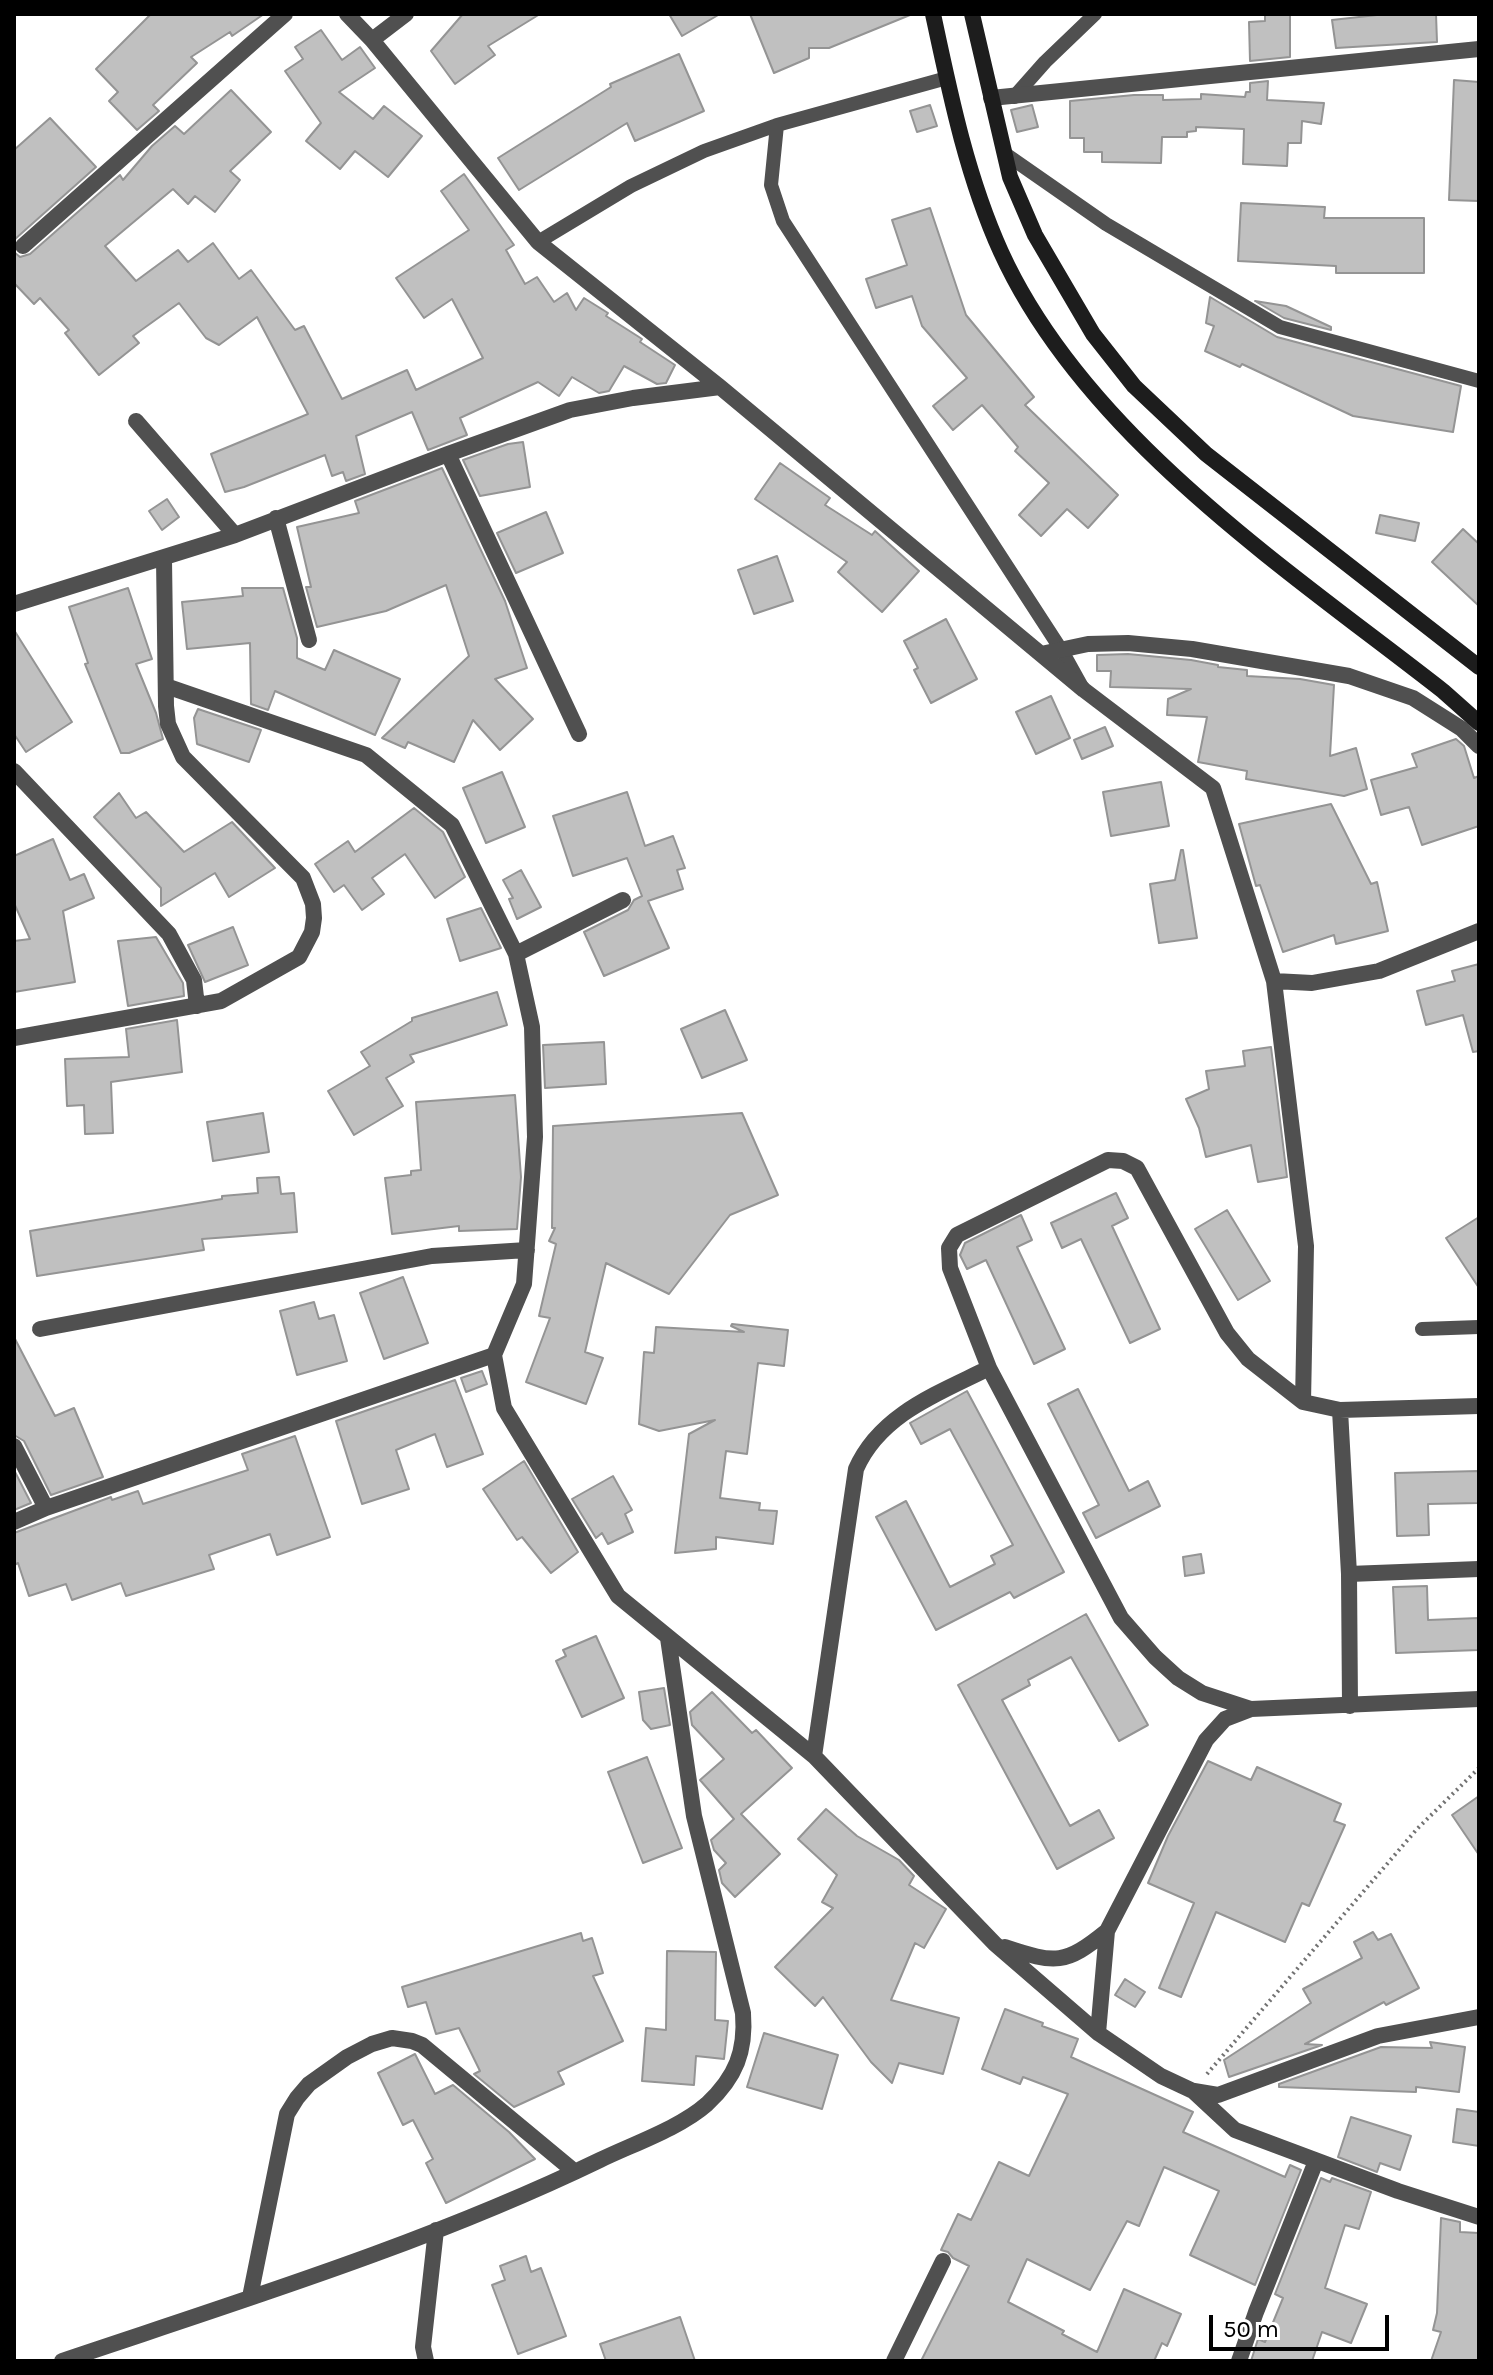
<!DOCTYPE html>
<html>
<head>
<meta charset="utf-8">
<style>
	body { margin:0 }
	#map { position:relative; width:1493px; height:2375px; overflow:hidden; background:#fff; font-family:Karla,sans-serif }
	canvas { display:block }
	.frame { position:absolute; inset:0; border:16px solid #000; pointer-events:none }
	.scale { position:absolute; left:1209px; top:2315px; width:180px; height:36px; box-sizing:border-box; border:4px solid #000; border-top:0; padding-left:10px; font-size:24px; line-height:28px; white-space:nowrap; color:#000; -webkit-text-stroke:6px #fff; paint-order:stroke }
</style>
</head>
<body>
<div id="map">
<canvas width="1493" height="2375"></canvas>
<div class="frame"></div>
<div class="scale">50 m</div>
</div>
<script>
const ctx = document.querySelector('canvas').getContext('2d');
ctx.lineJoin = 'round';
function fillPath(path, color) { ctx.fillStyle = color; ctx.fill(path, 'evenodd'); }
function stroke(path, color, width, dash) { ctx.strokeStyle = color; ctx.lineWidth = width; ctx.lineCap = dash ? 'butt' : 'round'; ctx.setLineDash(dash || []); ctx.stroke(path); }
const building = new Path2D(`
	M151 14H264L232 36 230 32 191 57 197 63 153 105 159 111 137 130 109 101 118 92 96 69Z
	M463 14H540L488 46 495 55 455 84 431 51Z
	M669 14H720L682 36Z
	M750 14H910V15L829 48H809V58L774 73Z
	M1265 14H1290V57L1250 61 1249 22 1265 21Z
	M1386 14H1436L1437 42 1336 48 1332 20Z
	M321 30 342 60 360 47 375 68 339 92 373 119 384 106 422 136 388 177 355 151 340 169 306 141 321 123 285 71 303 59 295 47Z
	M679 54 704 111 635 141 627 123 519 190 498 158 611 87 610 84Z
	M1454 80 1479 82V201L1449 200Z
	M1268 81 1267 100 1324 103 1321 124 1302 121 1301 143H1288L1287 166 1243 164 1244 129 1196 127V131L1187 132V137H1162L1161 163 1102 162V152H1084V138H1070V101L1134 95H1163V100L1201 99V94L1245 97 1246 92H1250V83Z
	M231 90 271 132 230 171 240 180 215 212 195 196 188 204 173 189 105 246 136 281 178 250 188 262 213 243 239 279 251 270 295 330 304 326 342 399 407 370 416 390 483 358 452 299 424 318 396 278 469 230 441 191 464 174 514 245 506 250 525 284 537 277 554 302 567 293 576 310 584 298 608 313 606 316 639 337 642 339 640 342 675 365 666 383 657 384 624 366 609 391 599 393 572 377 559 396 538 382 460 418 467 435 428 450 412 412 356 436 365 474 346 481 343 472 332 476 325 455 244 487 225 492 211 454 308 414 257 317 219 345 206 338 179 303 133 336 139 343 99 375 65 333 69 330 40 298 34 304 14 283V252L20 257 30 254 120 175 123 180 152 146 175 126 184 134Z
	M930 105 937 126 917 132 910 111Z
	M1032 105 1038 127 1017 132 1011 110Z
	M50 118 96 167 14 240V150Z
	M1241 203 1325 207 1324 218H1424V273H1336V266L1238 261Z
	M930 208 966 315 1034 397 1025 405 1118 495 1088 528 1067 509 1041 536 1019 515 1049 483 1015 451 1018 447 982 405 953 430 933 406 967 378 922 326 912 296 876 308 866 279 907 265 892 220Z
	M1210 297 1277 337 1461 386 1453 432 1353 416 1242 364 1240 367 1205 351 1214 326 1206 323Z
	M1255 301 1286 306 1331 327V330L1284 318Z
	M523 442 530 487 480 496 463 460 508 444Z
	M780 463 830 498 825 505 872 535 875 531 919 571 882 612 838 572 847 562 755 499Z
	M442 468 505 601 527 668 495 679 533 719 500 750 473 720 454 762 408 742 405 748 382 738 469 656 446 585 386 611 317 627 306 587H311L297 527 359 513 355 501Z
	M167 499 179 517 162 530 149 511Z
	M546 512 563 553 516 573 497 533Z
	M1380 515 1419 523 1415 541 1376 533Z
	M1463 529 1479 544V606L1432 562Z
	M777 556 793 601 754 614 738 570Z
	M128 588 152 659 136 664 156 713 163 739 129 753H121L85 664 88 663 69 607Z
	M242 588H283L297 638V658L325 670 334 650 400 679 375 735 275 691 268 710 251 704 250 643 187 649 182 602 243 596Z
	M946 619 977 679 931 703 914 670 918 668 904 641Z
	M14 630 72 722 26 752 14 734Z
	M1128 654 1191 660 1218 665V667L1247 670V676L1300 679 1334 685 1330 756 1356 748 1367 789 1344 796 1246 779 1247 771 1198 762 1207 717 1167 715 1168 699 1191 689 1110 687 1111 671H1097V655Z
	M1051 696 1070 738 1036 754 1016 712Z
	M198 709 261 730 249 762 197 744 194 718Z
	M1105 727 1113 746 1082 759 1074 740Z
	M1456 739 1464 746 1474 778 1479 776V826L1422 845 1409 807 1381 815 1371 780 1417 767 1412 754Z
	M502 772 525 827 486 843 463 788Z
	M1161 782 1169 826 1111 836 1103 792Z
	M627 792 645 846 673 836 685 868 677 870 683 889 648 901 669 948 604 976 584 932 628 910 634 900 642 896 627 858 573 876 553 816Z
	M119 793 136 818 146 812 184 852 232 822 275 868 229 897 215 873 161 906V888L94 817Z
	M1331 804 1371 884 1377 882 1388 931 1336 944 1334 935 1283 952 1260 885 1256 886 1239 824Z
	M414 808 443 832 465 877 435 898 405 854 372 878 384 894 362 910 344 885 334 892 315 864 348 841 355 852Z
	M53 839 70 880 84 874 94 898 63 911 75 982 14 992V941L30 939 14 903V856Z
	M1181 850H1183L1197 938 1159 943 1150 884 1175 880Z
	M521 870 541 907 517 919 509 899 513 898 503 880Z
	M481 908 501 948 460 961 447 919Z
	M233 927 248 965 205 982 188 945Z
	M156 937 183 983 184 996 128 1006 118 941Z
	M1479 964V1051L1473 1052 1463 1015 1426 1025 1417 991 1455 981 1452 971Z
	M497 992 507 1025 410 1055 414 1062 386 1078 403 1106 354 1135 328 1091 370 1066 361 1052 412 1021V1018Z
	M725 1010 747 1060 702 1078 681 1029Z
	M177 1020 182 1072 111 1082 113 1133 85 1134 84 1105 67 1106 65 1059 129 1057 126 1029Z
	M604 1042 606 1084 545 1088 543 1045Z
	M1271 1047 1287 1177 1258 1182 1251 1145 1206 1157 1199 1128 1186 1099 1209 1089 1206 1071 1245 1066 1243 1051Z
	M515 1095 521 1177 517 1229 459 1231V1226L392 1234 385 1178 411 1175V1171L421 1170 416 1102Z
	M263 1113 269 1152 213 1161 207 1122Z
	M742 1113 778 1195 730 1215 669 1294 606 1263 585 1352 603 1358 586 1404 526 1382 550 1318 539 1316 556 1244 549 1241 555 1228H552L553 1126Z
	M279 1177 281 1194 294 1193 297 1232 202 1239 204 1250 37 1276 30 1231 222 1199V1196L258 1193 257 1178Z
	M1116 1193 1128 1218 1112 1226 1160 1329 1130 1343 1081 1239 1062 1248 1051 1223Z
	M1227 1210 1270 1281 1238 1300 1195 1229Z
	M1021 1215 1032 1240 1017 1247 1065 1349 1034 1364 986 1260 967 1269 960 1255 965 1243Z
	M1479 1217V1288L1446 1238Z
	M403 1277 428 1343 384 1359 360 1293Z
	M314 1302 319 1319 334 1315 347 1361 297 1375 280 1311Z
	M732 1324 788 1330 784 1366 758 1363 747 1454 726 1451 720 1498 760 1503 759 1510 777 1511 773 1544 716 1537V1549L675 1553 689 1434 715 1420 659 1431 639 1424 644 1352 654 1353 656 1327 744 1332 731 1326Z
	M14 1337 55 1416 74 1408 103 1477 51 1495 24 1441 14 1435Z
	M482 1371 487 1384 466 1392 461 1378Z
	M455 1380 483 1454 447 1467 435 1434 396 1450 409 1489 362 1504 336 1421Z
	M1078 1389 1129 1491 1148 1481 1160 1506 1096 1538 1083 1513 1099 1505 1048 1404Z
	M967 1391 1064 1572 1014 1598 1010 1592 936 1630 876 1517 906 1501 950 1587 995 1564 991 1556 1013 1545 950 1429 921 1444 910 1423Z
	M295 1436 330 1537 277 1555 270 1534 209 1555 214 1569 126 1596 121 1583 72 1600 66 1584 29 1596 18 1563 14 1565V1533L111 1497 112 1500 138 1491 143 1504 248 1470 242 1454Z
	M524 1461 578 1552 551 1573 522 1537 517 1540 483 1489Z
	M14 1470 31 1503 14 1510Z
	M1479 1471V1503L1428 1504 1429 1535 1397 1536 1395 1473Z
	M613 1476 632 1510 625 1514 633 1532 608 1544 602 1533 596 1538 572 1499Z
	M1201 1554 1204 1573 1185 1576 1183 1557Z
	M1427 1586 1428 1620 1479 1618V1650L1396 1653 1393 1587Z
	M1086 1614 1148 1725 1119 1741 1071 1657 1028 1680 1030 1685 1002 1700 1070 1826 1099 1810 1114 1838 1057 1869 958 1685Z
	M596 1636 624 1698 582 1717 556 1661 566 1656 563 1650Z
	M664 1688 670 1725 651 1729 643 1720 639 1692Z
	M712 1692 752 1733 756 1730 792 1768 741 1814 780 1854 735 1897 722 1883 719 1870 726 1863 714 1850 711 1840 734 1819 700 1780 724 1759 692 1725 690 1712Z
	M647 1757 682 1848 643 1863 608 1772Z
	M1208 1761 1251 1780 1257 1767 1341 1804 1334 1821 1345 1825 1309 1906 1302 1903 1285 1942 1216 1912 1181 1997 1159 1988 1194 1903 1148 1883 1168 1836Z
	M1479 1796V1855L1452 1815Z
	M826 1809 857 1836 899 1860 914 1876 909 1885 946 1909 924 1948 915 1943 891 2000 959 2018 943 2074 899 2063 892 2083 871 2062 823 1997 815 2006 775 1967 833 1908 822 1902 837 1875 798 1839Z
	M1373 1932 1378 1940 1391 1934 1419 1988 1386 2005 1384 2002 1305 2044 1322 2045 1229 2077 1224 2060 1311 2003 1303 1989 1362 1958 1354 1942Z
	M581 1933 583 1941 592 1938 603 1973 593 1976 623 2041 558 2072 564 2084 514 2107 474 2074 480 2071 459 2028 436 2034 426 2002 408 2007 402 1987Z
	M667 1951 716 1952 715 2020 728 2021 724 2059 696 2056 694 2085 642 2081 646 2028 666 2030Z
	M1125 1979 1145 1992 1135 2007 1115 1995Z
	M1005 2009 1043 2023 1042 2026 1078 2039 1071 2057 1193 2112 1183 2132 1285 2177 1290 2165 1301 2170 1255 2285 1190 2255 1219 2191 1164 2167 1139 2226 1127 2221 1090 2290 1027 2259 1008 2302 1064 2331 1062 2334 1097 2352 1124 2289 1181 2314 1167 2346 1162 2343 1154 2361H921L969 2266 953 2258 948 2252 941 2250 958 2214 971 2220 999 2162 1029 2176 1068 2094 1023 2077 1020 2084 982 2069Z
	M764 2033 838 2055 822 2109 747 2087Z
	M1430 2042 1465 2047 1459 2092 1416 2087V2092L1279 2087V2084L1381 2047 1432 2048Z
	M415 2054 435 2094 453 2085 509 2132 535 2159 446 2203 426 2163 433 2159 413 2120 403 2125 378 2073Z
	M1457 2109 1479 2112V2146L1453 2142Z
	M1351 2117 1411 2136 1400 2170 1380 2163 1377 2172 1338 2157Z
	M1321 2178 1330 2182 1332 2178 1371 2192 1359 2229 1345 2225 1325 2288 1367 2304 1351 2343 1322 2332 1312 2361H1251L1258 2339 1265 2342 1283 2298 1275 2294Z
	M1441 2218 1460 2222V2232L1479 2233V2361H1431L1441 2332 1433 2330 1437 2313Z
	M526 2256 531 2272 541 2268 566 2336 518 2354 492 2285 505 2280 500 2266Z
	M680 2317 695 2361H606L600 2344Z`);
fillPath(building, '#c0c0c0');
stroke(building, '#949494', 2);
stroke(new Path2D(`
	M1207 2074 1417 1829 1479 1768`), '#727272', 4, [2, 4]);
stroke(new Path2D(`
	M947 78 777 125 771 185 783 221 1062 651 1082 687
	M1014 97 1045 62 1095 14
	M1004 153 1106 224 1280 327 1479 381
	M538 242 631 186 704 151 777 125
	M1422 1329 1479 1327`), '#505050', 14);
stroke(new Path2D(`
	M347 14 372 40 538 242 720 387 1084 690 1213 788 1274 981 1306 1246 1303 1402
	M372 40 406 14
	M991 98 1479 49
	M23 246 285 14
	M136 421 235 535
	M448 454 579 734
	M276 518 309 640
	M14 604 235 535 448 454 570 410 633 398 720 387
	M1041 654 1088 644 1128 643 1192 649 1349 676 1413 698 1462 729 1479 746
	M166 686 366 755 452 825 516 954 532 1027 535 1137 524 1284 494 1355 504 1408 618 1596 814 1756 995 1944 1098 2033 1161 2076 1193 2091 1235 2130 1398 2191 1479 2217
	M14 771 169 934 194 980 197 1006
	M516 954 623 900
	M1274 981 1312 983 1379 971 1479 931
	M14 1038 221 1001 299 957 312 932 314 918 313 904 303 878 183 757 168 724 166 706 164 559
	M40 1329 432 1256 527 1250
	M1340 1410 1349 1574 1350 1706
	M14 1446 46 1508
	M14 1522 46 1508 494 1355
	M1349 1574 1479 1569
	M1251 1709 1202 1693 1178 1678 1155 1657 1121 1618 989 1368 950 1268 949 1248 957 1235 1108 1160 1123 1161 1137 1168 1227 1333 1248 1359 1303 1402 1340 1410 1479 1406
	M814 1756 856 1469C880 1414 939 1393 989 1368
	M1107 1931 1206 1740 1225 1719 1251 1709 1479 1699
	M1005 1947C1056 1964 1065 1965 1107 1931L1098 2033
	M1194 2091 1218 2095 1378 2036 1479 2017
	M250 2297 287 2114 297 2098 309 2084 347 2057 372 2044 392 2038 412 2041 422 2045 575 2172
	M62 2361C243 2300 428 2243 600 2160 633 2144 680 2128 707 2104 736 2077 746 2051 743 2013L694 1816 668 1638
	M426 2361 423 2347 436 2230
	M894 2361 943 2261
	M1239 2361 1256 2312 1316 2161`), '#505050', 16);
stroke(new Path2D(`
	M933 14C950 94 967 177 1001 252 1085 436 1287 569 1443 691L1479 723
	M972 14 1010 177 1035 235 1093 334 1134 386 1206 454 1479 667`), '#1d1d1d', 16);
</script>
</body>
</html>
